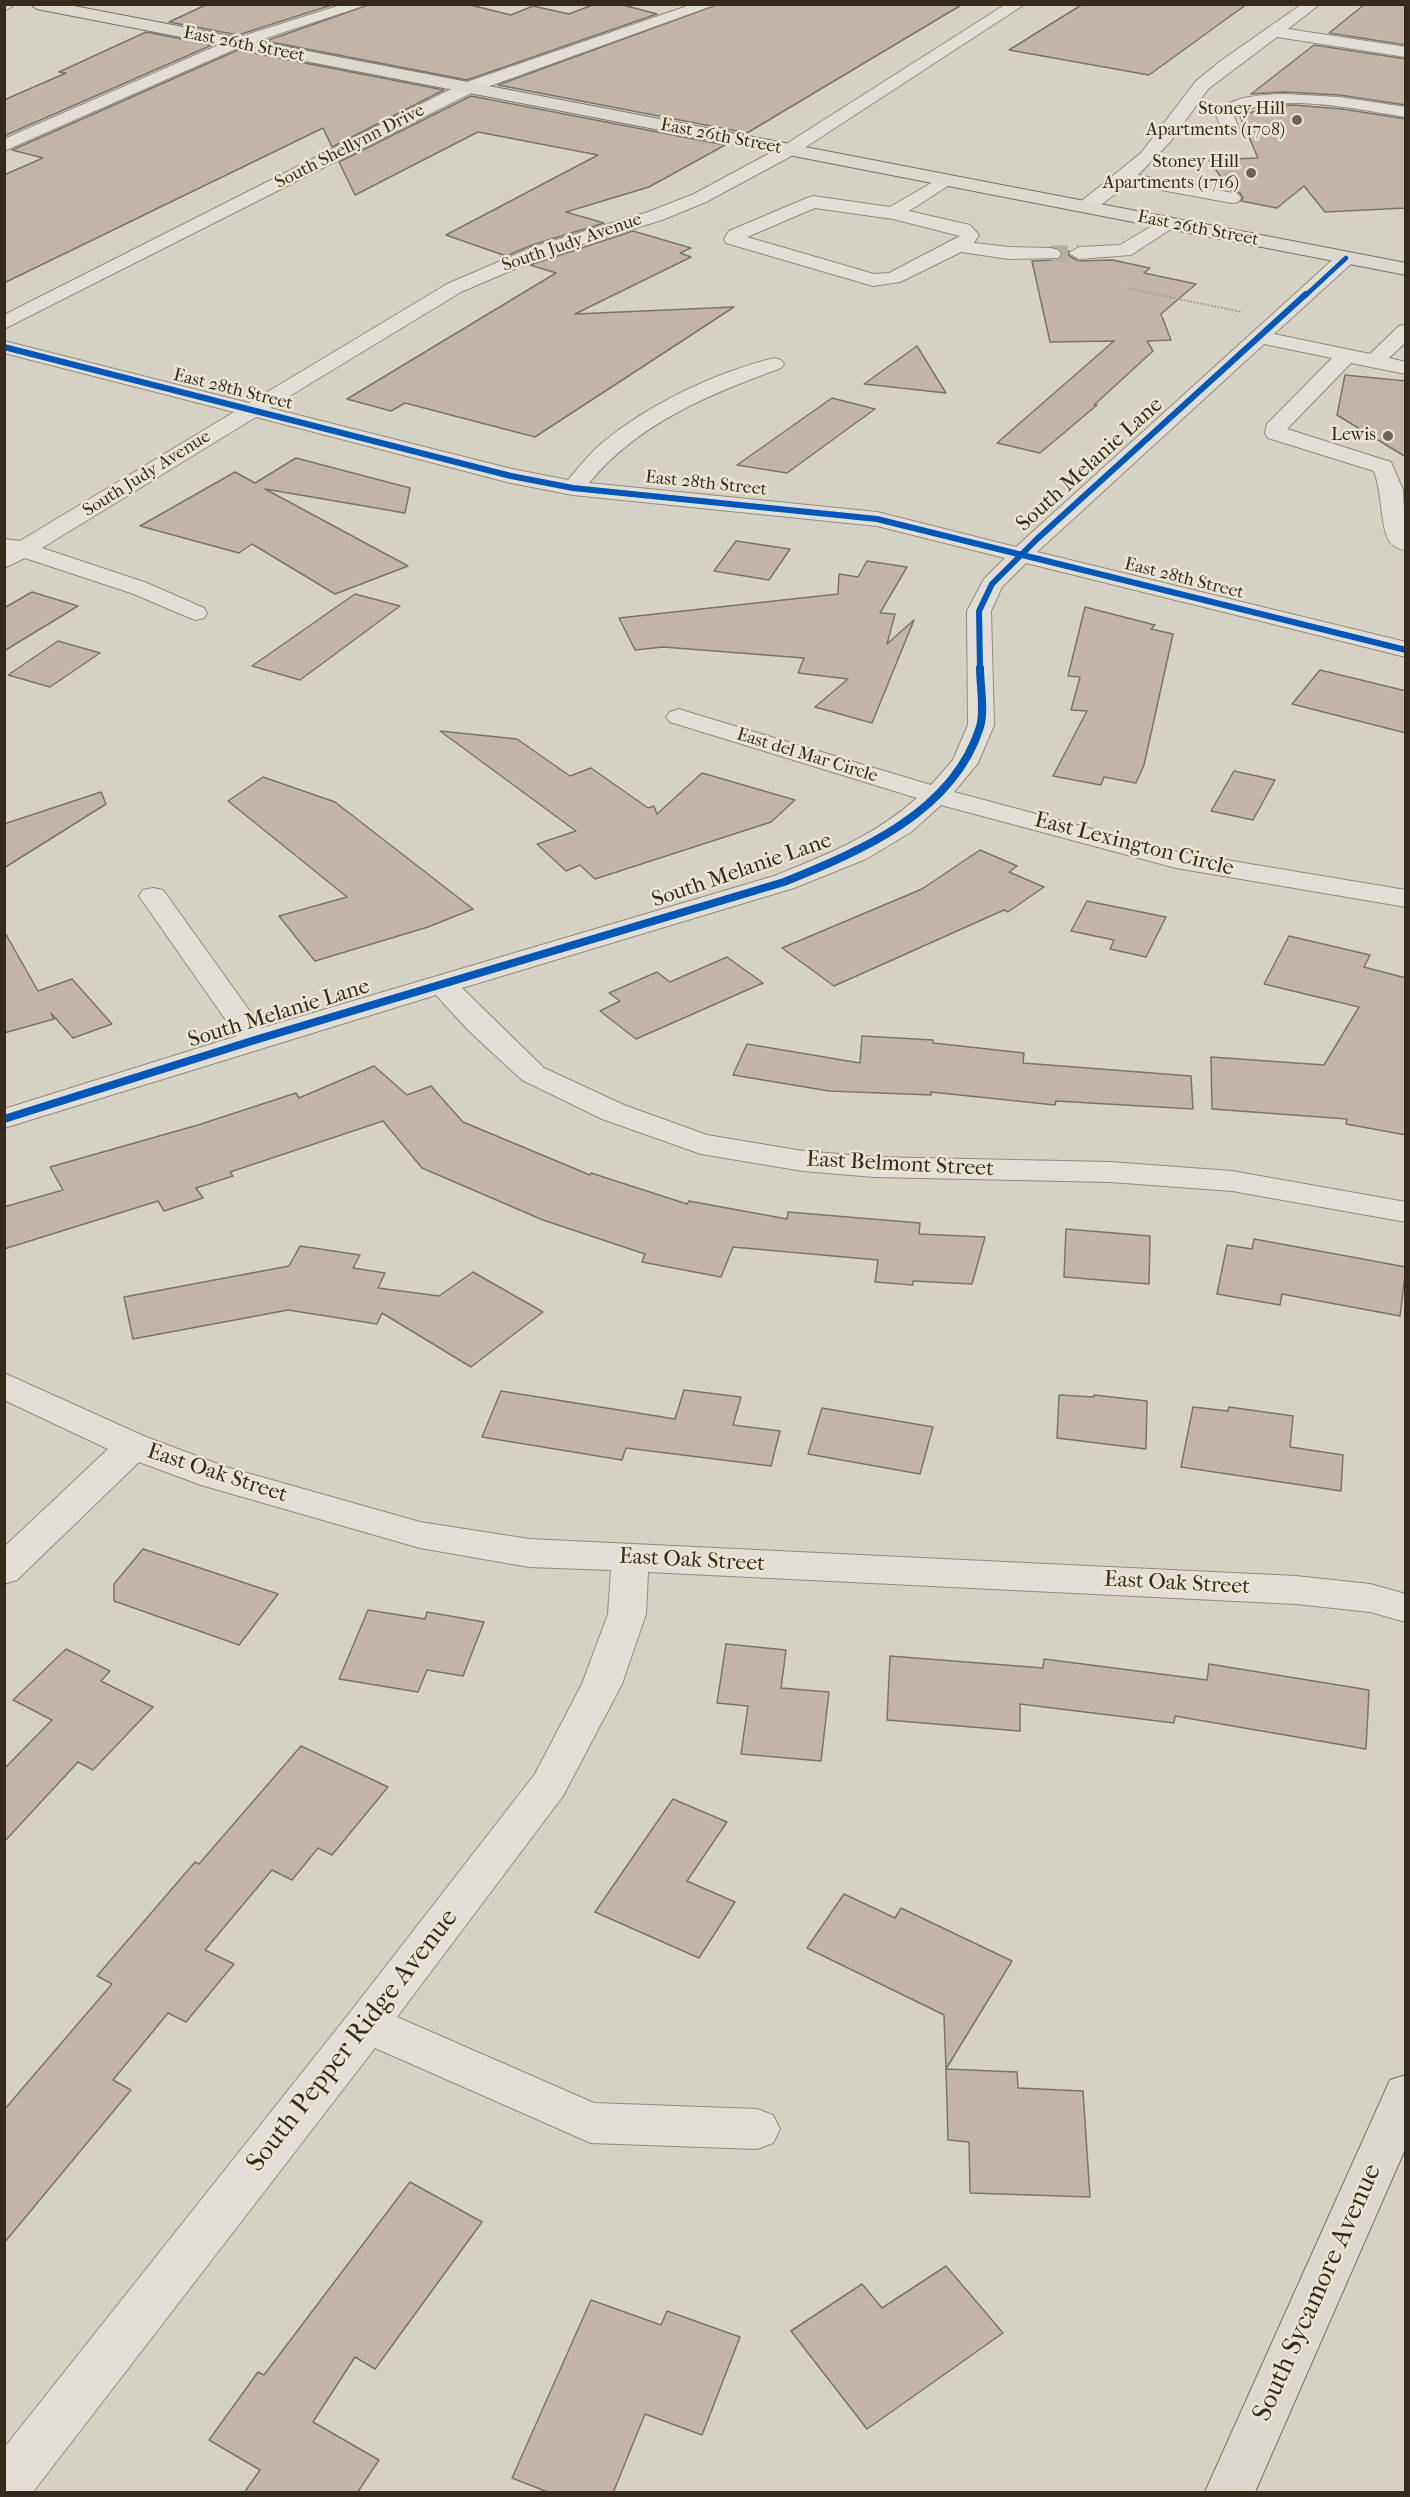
<!DOCTYPE html>
<html>
<head>
<meta charset="utf-8">
<style>
	body { margin:0 }
	#map { position:relative; width:1410px; height:2497px; overflow:hidden; background:#d6d2c3; font-family:"IM FELL French Canon",serif }
	canvas { display:block }
	.frame { position:absolute; inset:0; border:6px solid #342a1d; pointer-events:none }
</style>
</head>
<body>
<div id="map">
<canvas width="1410" height="2497"></canvas>
<div class="frame"></div>
</div>
<script>
const ctx = document.querySelector('canvas').getContext('2d');
ctx.lineJoin = 'round';
function fillPath(path, color) { ctx.fillStyle = color; ctx.fill(path, 'evenodd'); }
function stroke(path, color, width, dash) { ctx.strokeStyle = color; ctx.lineWidth = width; ctx.lineCap = dash ? 'butt' : 'round'; ctx.setLineDash(dash || []); ctx.stroke(path); }
function write(font, color, halo, rows, align = 'center') {
  ctx.font = font + ' "IM FELL French Canon",serif'; ctx.lineWidth = 5; ctx.setLineDash([]); ctx.textBaseline = 'middle'; ctx.strokeStyle = halo; ctx.fillStyle = color; for (const [text, x, y, turn = 0] of rows) {
    ctx.save(); ctx.translate(x, y); ctx.rotate((+turn || 0) * Math.PI / 180); ctx.textAlign = isNaN(turn) ? turn : align; if (halo) ctx.strokeText(text, 0, 0); ctx.fillText(text, 0, 0); ctx.restore();
  }
}
const building = new Path2D(`
	M208 4H335L238 35 169 22Z
	M371 4H466L511 15 533 6 569 14 595 4H619L657 14 467 80 266 41Z
	M719 4H963L747 133 498 85Z
	M1083 4H1247L1149 75 1009 50Z
	M1365 4H1406V45L1329 33Z
	M146 32 212 45 4 136V100L66 73 59 72Z
	M1314 45 1406 59V105L1339 95 1284 92 1251 94Z
	M238 50 444 90 332 147 323 128 4 283V175L43 158 12 150Z
	M471 96 725 145 649 187 566 212 604 223 532 245 506 256 446 235 598 155 478 132 355 195 339 162Z
	M1294 105 1342 109 1406 119V208L1325 212 1304 186 1277 208 1241 201 1243 198 1240 193 1230 190 1209 160 1258 158 1240 116 1272 106Z
	M633 231 691 248 680 253 691 257 575 314 734 307 535 437 405 403 391 411 347 399 556 273 530 265Z
	M1069 251 1068 255 1078 261 1112 260 1150 268 1144 273 1196 284 1161 314 1171 340 1147 341 1153 351 1094 405H1097L1040 453 997 443 1114 341 1050 342 1032 261 1058 260 1062 252Z
	M917 346 946 393 864 384Z
	M1345 375 1406 381V457L1337 415Z
	M832 398 875 409 787 473 737 465Z
	M296 458 410 488 405 513 265 489 408 566 335 594 252 544 239 553 140 526 235 472 255 483Z
	M736 541 790 549 769 580 714 571Z
	M867 561 907 567 880 613 895 614 887 644 914 620 872 723 815 707 848 679 798 673 804 658 663 647 635 650 619 618 838 594 839 574 858 577Z
	M32 592 78 606 4 651V608Z
	M355 594 400 606 300 680 252 666Z
	M1085 607 1155 625 1151 629 1173 634 1144 765 1136 783 1104 777 1101 785 1053 776 1087 711 1071 710 1080 677 1068 676Z
	M58 641 100 653 50 687 8 675Z
	M1320 670 1406 691V733L1292 704Z
	M440 731 517 739 570 776 591 768 648 808 654 806 657 814 702 773 795 800 771 822 595 879 580 865 566 871 537 844 576 831Z
	M1234 771 1275 780 1253 820 1211 811Z
	M263 777 335 802 473 909 428 927 315 961 279 916 347 897 228 801Z
	M101 792 106 804 4 868V824Z
	M980 850 1017 866 1009 872 1044 887 1008 912 1004 910 834 986 782 948 922 889Z
	M1087 901 1166 917 1146 957 1110 949 1114 940 1071 931Z
	M4 931 38 991 72 979 112 1024 73 1038 51 1013 54 1019 4 1033Z
	M1289 936 1370 955 1364 967 1406 978V1135L1346 1124 1347 1119 1212 1109 1211 1057 1324 1065 1359 1007 1264 984Z
	M727 957 763 983 636 1039 600 1011 620 1001 609 993 657 972 670 982Z
	M862 1036 933 1040V1043L1024 1053 1023 1063 1191 1076 1193 1109 1056 1101 1055 1105 931 1092V1095L829 1091 733 1075 747 1044 860 1063Z
	M374 1066 407 1095 431 1086 463 1122 590 1175 591 1173 687 1204 689 1201 787 1219 788 1212 920 1223 919 1234 985 1237 972 1284 913 1281V1285L875 1282 878 1260 733 1247 721 1277 642 1262 645 1254 543 1220 422 1168 383 1121 230 1172 233 1176 196 1188 203 1198 164 1211 158 1201 4 1249V1207L63 1190 50 1167 198 1125 296 1093 299 1098Z
	M1066 1229 1150 1236 1149 1284 1064 1277Z
	M1254 1239 1406 1267 1400 1316 1282 1294 1280 1305 1217 1294 1227 1245 1252 1249Z
	M300 1246 360 1255 353 1268 385 1273 378 1288 439 1296 473 1272 543 1312 471 1367 382 1313 377 1324 288 1310 133 1339 124 1297 289 1266Z
	M684 1390 741 1397 733 1425 780 1431 771 1466 626 1448 622 1460 482 1437 501 1391 675 1419Z
	M1059 1395 1094 1397V1395L1147 1401 1146 1449 1057 1438Z
	M1193 1407 1228 1411 1229 1407 1293 1416 1290 1447 1343 1455 1341 1491 1181 1467Z
	M822 1408 933 1427 920 1474 808 1454Z
	M143 1549 278 1594 239 1645 114 1601V1584Z
	M368 1610 425 1619 427 1612 484 1622 463 1676 427 1670 418 1692 339 1679Z
	M726 1644 786 1650 781 1688 829 1692 821 1761 741 1754 748 1706 717 1703Z
	M66 1649 110 1671 101 1681 153 1707 93 1770 78 1762 4 1842V1769L52 1720 13 1700Z
	M890 1656 1043 1668 1044 1659 1207 1680 1209 1664 1369 1690 1366 1749 1175 1716 1174 1723 1020 1704V1731L887 1720Z
	M301 1746 388 1787 332 1855 318 1848 292 1880 272 1870 205 1950 234 1964 186 2022 168 2013 113 2080 131 2090 4 2243V2110L112 1984 97 1976 195 1862 199 1864Z
	M673 1799 727 1822 687 1881 735 1902 699 1958 595 1912Z
	M844 1894 895 1918 901 1908 1012 1961 946 2069 944 2015 807 1948Z
	M946 2069 1017 2072 1018 2088 1083 2091 1090 2197 970 2193 969 2142 948 2140Z
	M410 2182 482 2222 375 2369 355 2357 313 2422 379 2460 357 2493H244L260 2470 209 2440 258 2372 264 2375Z
	M946 2266 1003 2333 867 2429 791 2331 862 2284 882 2308Z
	M591 2300 661 2325 667 2311 740 2337 702 2435 645 2414 613 2493H550L512 2478Z`);
fillPath(building, '#c2b5a8');
stroke(building, '#79756c', 1.5);
stroke(new Path2D(`
	M1051 254 1079 253`), '#b6b0a2', 17, [17, 9]);
const minor = new Path2D(`
	M4 4H16L4 11Z
	M344 4H369L242 46 4 151V139L230 40Z
	M693 4H717L473 92 4 329V315L461 84Z
	M1006 4H1025L795 154 706 202 662 220 547 255 461 292 270 408 512 469 568 480C578 468 589 454 602 443 649 404 714 373 774 358L781 360 784 364 781 368C710 394 638 423 589 483L877 512 1016 547 1339 254H1353L1356 258 1353 262 1274 334 1370 354 1399 326 1406 324V342L1389 358 1406 362V374L1351 363 1287 429 1391 462 1403 490 1406 551C1398 549 1390 545 1387 537 1380 517 1382 493 1374 471L1268 438 1265 433 1267 424 1332 358 1264 344 1037 552 1406 642V657L1026 563 1002 587 991 611 994 725 978 763 954 792 1178 852 1406 890V907L1176 868 941 805 911 832 866 859 794 888 462 988 544 1068 624 1105 707 1135 803 1151 874 1157 1110 1162 1232 1171 1406 1202V1222L1232 1191 1110 1182 874 1177 803 1171 701 1154 602 1119 522 1080 468 1030 436 995 4 1128V1109L237 1036 139 896 143 890 153 888 163 890 262 1028 774 876C828 854 873 837 917 798L670 722 666 717 670 712 679 709 688 712 931 785 953 760 968 725 967 611 984 579 1005 558 877 526 573 495 511 483 256 417 42 548 147 583 204 608 207 613 204 618 195 620 131 593 25 558 4 568V539L20 541 234 412 4 353V341L249 403 447 284 533 247 648 212 694 194 783 146Z
	M1302 4H1320L1288 29 1406 47V57L1277 37 1208 89 1171 141 1138 175 1238 194 1241 198 1238 202 1232 203 1128 184 1093 211H1079L1077 207 1079 203 1141 153 1196 81 1222 60Z
	M1284 94 1339 97 1406 107V117C1359 110 1276 90 1234 116L1240 131 1237 135 1231 136 1222 131 1216 114C1231 95 1263 95 1284 94Z
	M945 175 954 180 951 184 909 211 970 225 979 235 974 243 1009 247 1051 248 1058 250 1061 254 1058 258 1009 259 961 252 900 282 873 286 726 243 724 239 729 231 807 198 813 196 890 207ZM815 208 893 219 960 236 889 273 874 274 747 237Z
	M1167 217 1176 223 1174 227 1131 255 1079 259 1069 253 1079 247 1120 245Z
	M4 1373 146 1437 226 1467 420 1522 529 1539 1296 1576 1370 1584 1406 1594V1622L1370 1612 1296 1604 648 1572 646 1614 622 1684 563 1796 397 2017 594 2103 757 2109 773 2115 780 2129 773 2143 757 2149 591 2143 375 2048 33 2492H4V2448L351 2011 535 1774 582 1684 608 1614 611 1570 529 1567 420 1548 201 1485 139 1462 17 1580 4 1584V1547L108 1449 4 1400Z`);
const major = new Path2D(`
	M30 4H64L1406 263V275L37 9Z
	M1406 2075V2147L1255 2492H1205L1390 2080Z`);
stroke(minor, '#908c82', 2);
stroke(major, '#79756c', 2);
stroke(new Path2D(`
	M1125 288 1242 312`), '#a3a098', 2, [2, 1.5]);
fillPath(minor, '#e1ded7');
fillPath(major, '#dbd8d0');
stroke(new Path2D(`
	M1305 296 1346 258`), '#0057b8', 4.5);
stroke(new Path2D(`
	M4 347 511 476 573 488 877 519 1406 650
	M980 669 979 611 992 584 1037 539 1306 294`), '#0057b8', 6);
stroke(new Path2D(`
	M4 1119 255 1040 784 882C860 851 953 813 980 727 985 711 980 685 980 668`), '#0057b8', 8);
for (const [x, y, r, color] of [
	[1297,120,6,"#6d6557"],
	[1251,173,6,"#6d6557"],
	[1388,436,6,"#6d6557"]
]) { const dot = new Path2D(); dot.arc(x, y, r, 0, 2 * Math.PI); ctx.fillStyle = color; ctx.fill(dot); stroke(dot, '#eae4d3', 2); }
write('18px', '#342a1d', '#eae4d3', [
	["East 26th Street",244,45,11],
	["East 26th Street",721,137,11],
	["South Shellynn Drive",350,147,-27],
	["East 26th Street",1198,229,11],
	["South Judy Avenue",572,243,-19],
	["East 28th Street",233,390,14],
	["South Judy Avenue",147,474,-32],
	["East 28th Street",706,484,6],
	["East 28th Street",1184,579,14],
	["East del Mar Circle",807,756,17]
]);
write('18px', '#342a1d', '#eae4d3', [
	["Stoney Hill",1285,110],
	["Apartments (1708)",1285,131],
	["Stoney Hill",1239,163],
	["Apartments (1716)",1239,184],
	["Lewis",1376,436]
], 'right');
write('22px', '#342a1d', '#eae4d3', [
	["South Melanie Lane",1090,465,-42],
	["East Lexington Circle",1134,845,14],
	["South Melanie Lane",742,871,-19],
	["South Melanie Lane",279,1014,-17],
	["East Belmont Street",900,1165,3],
	["East Oak Street",217,1474,18],
	["East Oak Street",692,1561,3],
	["East Oak Street",1177,1584,3]
]);
write('27px', '#342a1d', '#eae4d3', [
	["South Pepper Ridge Avenue",353,2041,-52],
	["South Sycamore Avenue",1318,2293,-66]
]);
</script>
</body>
</html>
